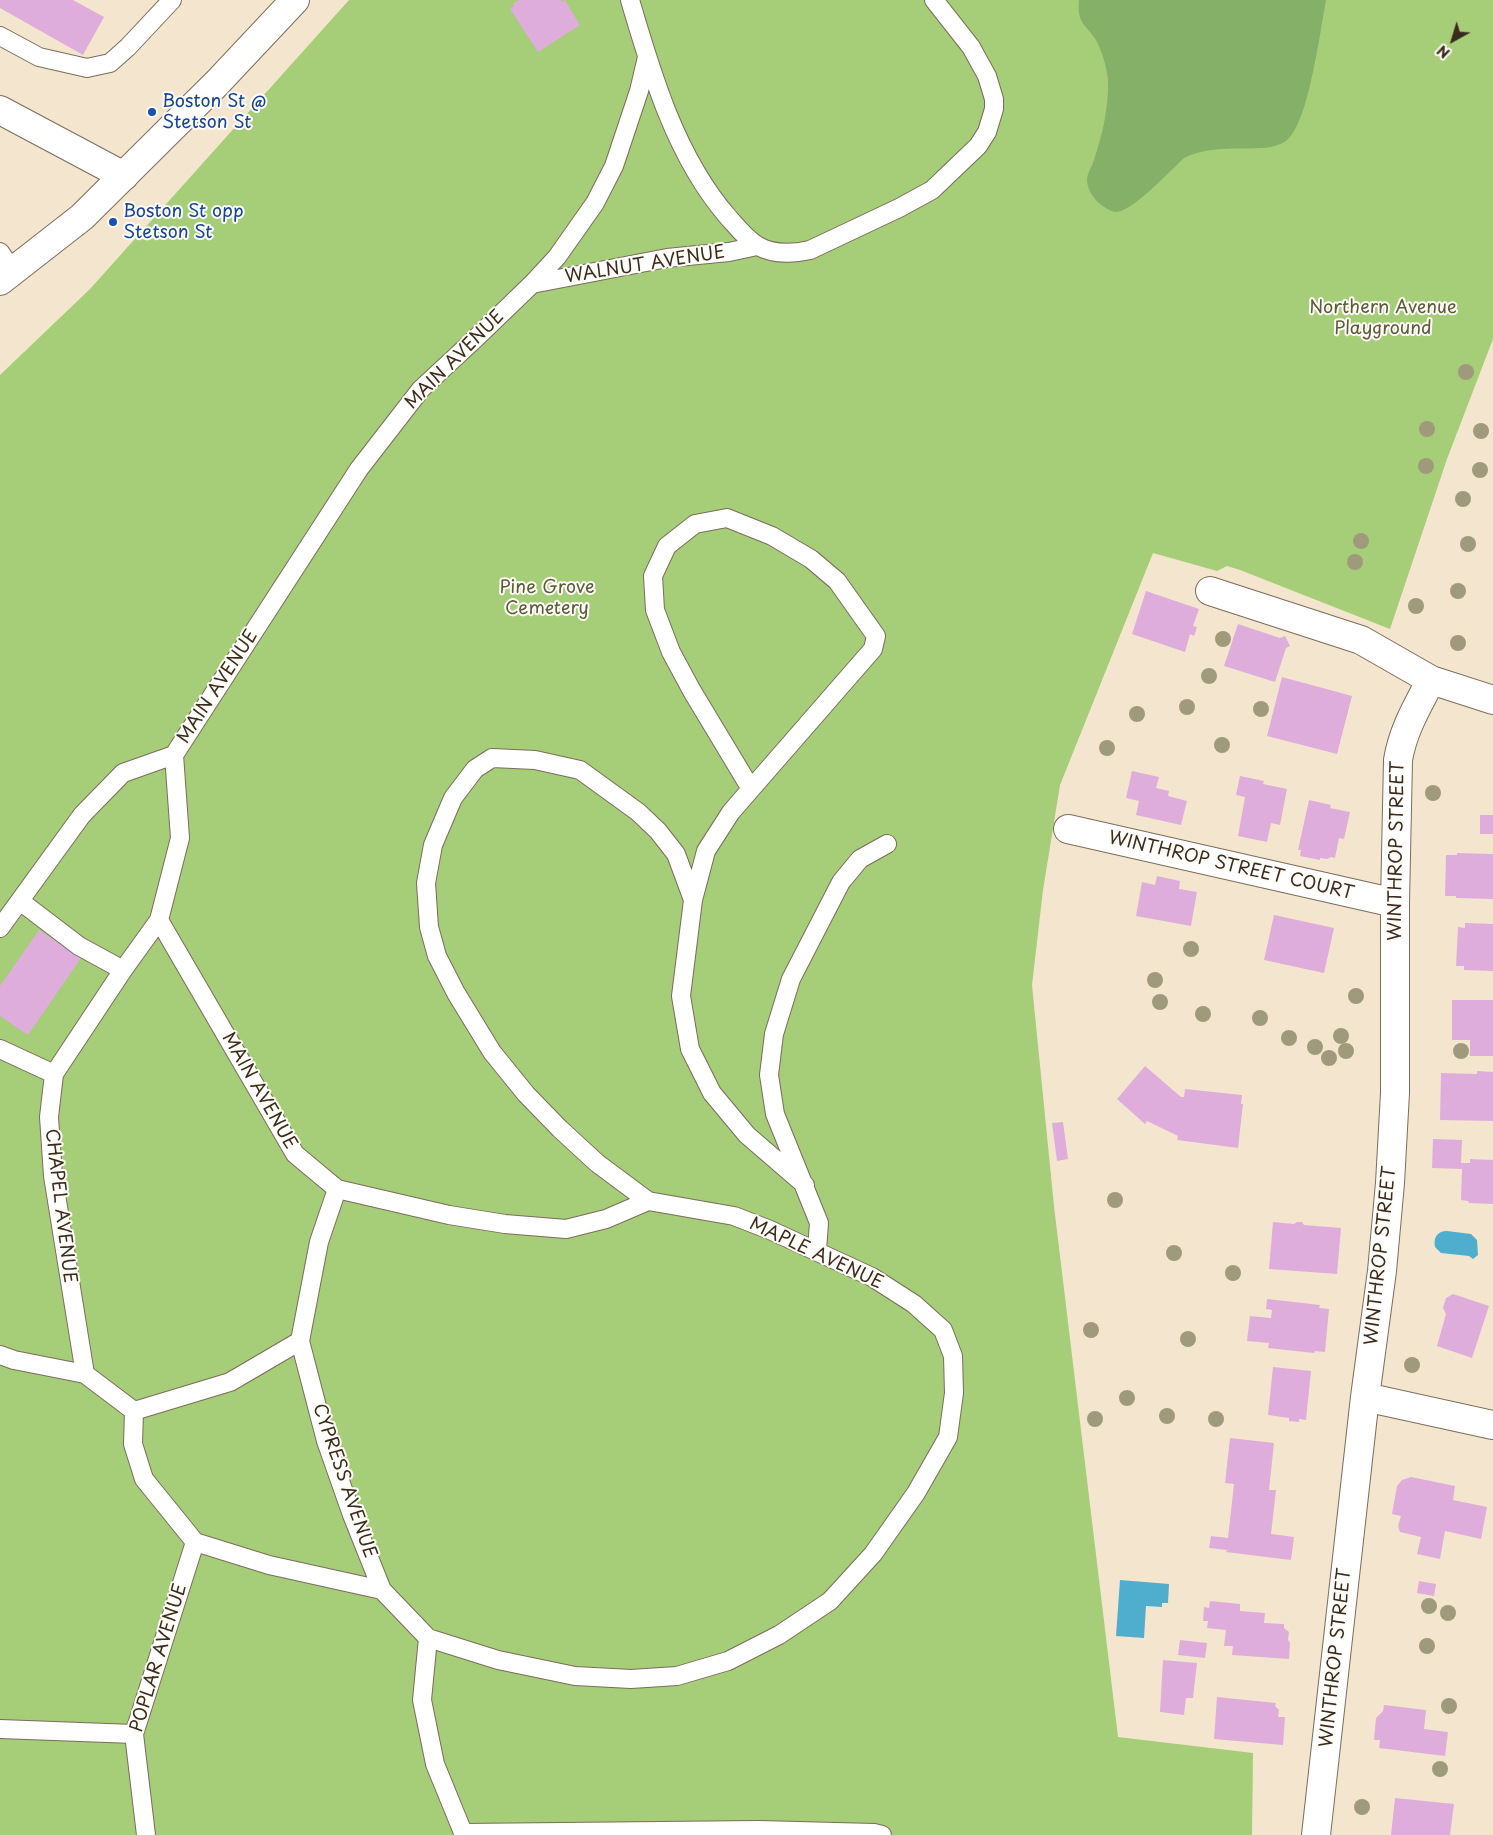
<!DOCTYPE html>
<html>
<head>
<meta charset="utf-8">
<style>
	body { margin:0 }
	#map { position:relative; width:1493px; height:1835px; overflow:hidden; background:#f4e6ce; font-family:"Playpen Sans",sans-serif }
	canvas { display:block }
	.north { position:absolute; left:1428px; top:15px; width:50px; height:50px; -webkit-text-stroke:4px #fdfcf7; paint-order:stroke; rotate:219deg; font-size:14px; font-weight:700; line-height:20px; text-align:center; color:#3b2a1e }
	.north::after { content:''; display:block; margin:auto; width:18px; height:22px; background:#3b2a1e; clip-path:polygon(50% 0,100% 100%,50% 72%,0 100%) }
</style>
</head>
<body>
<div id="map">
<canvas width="1493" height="1835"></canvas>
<div class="north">N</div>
</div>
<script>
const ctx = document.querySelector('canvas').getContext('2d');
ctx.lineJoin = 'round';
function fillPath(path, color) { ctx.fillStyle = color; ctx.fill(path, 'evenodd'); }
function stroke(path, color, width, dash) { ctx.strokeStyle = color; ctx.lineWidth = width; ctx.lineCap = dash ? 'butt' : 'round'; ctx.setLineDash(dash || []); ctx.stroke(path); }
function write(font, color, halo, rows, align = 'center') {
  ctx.font = font + ' "Playpen Sans",sans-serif'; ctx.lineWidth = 4; ctx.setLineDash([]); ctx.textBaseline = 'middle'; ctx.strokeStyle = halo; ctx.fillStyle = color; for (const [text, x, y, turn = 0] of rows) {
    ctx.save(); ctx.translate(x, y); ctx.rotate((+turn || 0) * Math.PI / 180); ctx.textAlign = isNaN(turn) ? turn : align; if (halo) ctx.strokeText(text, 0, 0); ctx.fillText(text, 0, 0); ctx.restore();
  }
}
fillPath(new Path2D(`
	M349 0H1493V339L1447 459 1390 629 1240 570 1227 566 1217 571 1153 553 1060 785 1043 890 1032 985 1054 1206 1118 1737 1253 1753 1252 1835H0V375L90 289Z`), '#a6cd77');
fillPath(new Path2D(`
	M1079 0H1326C1320 31 1309 120 1288 139 1285 143 1275 146 1271 147 1241 151 1212 144 1184 158 1171 170 1132 212 1116 212 1109 211 1104 207 1099 203 1093 198 1087 188 1087 180 1087 174 1091 168 1093 163 1102 137 1109 107 1108 80 1107 68 1102 51 1096 40 1085 23 1077 24 1079 0Z`), '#84b068');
fillPath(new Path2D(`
	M1447 1231 1471 1234 1477 1240 1478 1255 1473 1259 1469 1256 1441 1253 1435 1247C1433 1237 1438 1231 1447 1231Z
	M1120 1580 1169 1584 1168 1603H1162V1607L1146 1606 1144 1638 1116 1636Z`), '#4fadcd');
fillPath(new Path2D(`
	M0 0H73L104 17 83 55 0 8Z
	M519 0H561L562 2 565 0 580 25 538 52 510 9 514 6 513 4Z
	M1146 591 1199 609 1193 626 1197 627 1194 636 1190 634 1185 652 1132 634Z
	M1238 624 1280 638 1285 636 1290 646 1286 648 1275 682 1224 666Z
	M1282 677 1352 696 1337 754 1267 736Z
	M1132 771 1159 777 1156 788 1169 791 1168 796 1187 801 1181 825 1136 815 1139 801 1126 798Z
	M1240 776 1264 781 1263 784 1287 789 1280 825 1271 823 1267 842 1238 836 1245 797 1236 795Z
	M1309 800 1331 805 1330 808 1350 812 1344 839 1339 838 1335 858 1331 857 1327 859 1320 858V860L1300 856 1301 850H1298Z
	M1480 815H1493V834H1480Z
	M1457 853 1493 854V899L1456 898V896H1445L1446 855H1457Z
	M1157 876 1180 881 1179 889 1197 892 1191 926 1136 916 1142 882 1155 885Z
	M1274 915 1334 928 1324 973 1264 960Z
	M1465 923 1493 924V971L1464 970V966H1456L1458 927 1465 928Z
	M39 930 81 958 28 1035 0 1016V986Z
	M1452 1000H1493V1056H1470V1040H1452Z
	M1145 1066 1181 1097H1184L1185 1089 1242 1095 1241 1104H1243L1238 1148 1177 1140 1178 1136 1147 1121 1145 1124 1117 1099Z
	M1477 1071 1493 1072V1121L1440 1120 1441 1073 1477 1074Z
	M1063 1122 1068 1159 1057 1161 1052 1123Z
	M1433 1139 1462 1140 1461 1163H1470V1159L1493 1160V1204L1469 1203 1468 1201 1461 1200 1462 1169 1432 1168Z
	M1273 1222 1294 1224 1297 1222H1302L1304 1225 1341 1228 1337 1274 1269 1269Z
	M1453 1294 1489 1306 1472 1358 1437 1346 1446 1314 1443 1308 1446 1298Z
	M1267 1299 1320 1305 1319 1308 1329 1309 1325 1352 1315 1351 1314 1353 1268 1348 1269 1343 1247 1341 1250 1316 1271 1318 1272 1310 1266 1309Z
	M1273 1367 1311 1371 1306 1420 1299 1419V1422L1289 1421V1418L1268 1415Z
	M1230 1438 1274 1443 1269 1490H1276L1271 1534 1294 1537 1291 1560 1226 1552 1227 1550 1209 1548 1211 1536 1228 1538 1234 1484 1225 1483Z
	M1411 1477 1455 1486 1453 1500 1487 1507 1481 1539 1445 1531 1440 1559 1417 1554 1421 1537 1400 1532 1398 1526 1401 1516 1392 1514 1397 1486 1402 1480Z
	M1419 1581 1436 1584 1434 1596 1417 1593Z
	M1210 1601 1240 1604V1611L1265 1613 1264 1623 1284 1624V1628L1289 1632 1288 1640 1290 1643 1289 1659 1232 1655 1233 1646H1224L1226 1630 1207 1628 1208 1621H1203L1204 1607 1209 1608Z
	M1180 1640 1207 1643 1205 1658 1178 1655Z
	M1163 1660 1197 1663 1193 1698H1186L1184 1715 1160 1712Z
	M1217 1697 1276 1703 1275 1706 1279 1710 1278 1717H1285L1283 1745 1214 1739Z
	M1384 1705 1426 1710 1424 1729 1448 1732 1445 1756 1379 1748 1380 1740H1374L1376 1718 1383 1711Z
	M1395 1798 1454 1804 1450 1835H1391Z`), '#dfaddc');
const lane = new Path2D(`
	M630 0C652 75 676 157 728 217 737 227 746 239 758 246 774 255 792 254 810 250L899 208 932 190 978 146 987 132 994 109V99L987 76 971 47 934 0
	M0 36 39 57 87 68 110 63 128 47 172 0
	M0 252 13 271
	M532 284 667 258 729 252 757 246
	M751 789 692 691 671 652 655 610 653 576 667 546 695 524 727 518 772 536 811 559 837 581 876 636 873 649 731 812 706 851 693 900 681 996 690 1049 712 1093 747 1135 805 1185
	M20 901 79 946 123 970
	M159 920 295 1154 337 1189 449 1215 505 1224 566 1229 606 1219 648 1201 734 1216 770 1230 872 1277 914 1304 943 1330 953 1356 954 1393 948 1437 916 1493 873 1554 830 1601 779 1635 728 1661 677 1676 631 1679 575 1676 498 1660 428 1638 382 1590 352 1515 326 1441 300 1341 319 1242 337 1189
	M0 928 82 815 123 773 174 755
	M0 1049 54 1074
	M648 1201 597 1163 560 1129 526 1094 492 1052 456 993 437 956 429 927 426 883 433 845 453 798 475 769 492 758 535 760 580 770 638 812 658 831 676 854 693 900
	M817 1250 819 1223 775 1114 769 1075 774 1034 791 979 841 882 860 859 887 844
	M0 1355 14 1360 85 1374 134 1411
	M85 1374 53 1176 49 1117 54 1074 123 970 159 920 180 838 174 755 359 469 421 389 476 338 532 284 557 257 595 203 614 166 639 91 647 57
	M134 1411 133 1444 144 1479 195 1542 269 1565 382 1590
	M134 1411 230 1382 300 1341
	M428 1638 422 1700 435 1764 464 1835
	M0 1729 134 1734
	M464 1833 759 1830 874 1833 882 1835
	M146 1835 134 1734 195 1542`);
const street = new Path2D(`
	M0 110 124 176
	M1210 591 1361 640 1431 680 1493 700
	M1068 829 1395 903
	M1365 1397 1493 1425
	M1316 1835 1365 1397 1382 1271 1390 1183 1395 1093V903L1398 760C1403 730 1417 707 1431 680`);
const secondary = new Path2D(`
	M0 281 82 217 217 83 295 0`);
stroke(lane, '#7c6c5c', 20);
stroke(street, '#7c6c5c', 30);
stroke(secondary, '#7c6c5c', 30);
stroke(lane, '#fff', 18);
stroke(street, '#fff', 28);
stroke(secondary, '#fff', 28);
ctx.fillStyle = '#a09a7c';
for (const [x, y] of [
	[1466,372],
	[1427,429],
	[1481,431],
	[1426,466],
	[1480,470],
	[1463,499],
	[1361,541],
	[1468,544],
	[1355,562],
	[1458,591],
	[1416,606],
	[1223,639],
	[1458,643],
	[1209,676],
	[1187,707],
	[1261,709],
	[1137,714],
	[1222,745],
	[1107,748],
	[1433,793],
	[1191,949],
	[1155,980],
	[1356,996],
	[1160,1002],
	[1203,1014],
	[1260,1018],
	[1341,1036],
	[1289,1038],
	[1315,1047],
	[1346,1051],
	[1461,1051],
	[1329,1058],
	[1115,1200],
	[1174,1253],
	[1233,1273],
	[1091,1330],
	[1188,1339],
	[1412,1365],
	[1127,1398],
	[1167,1416],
	[1095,1419],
	[1216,1419],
	[1429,1606],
	[1448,1613],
	[1427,1646],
	[1449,1706],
	[1440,1769],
	[1362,1807]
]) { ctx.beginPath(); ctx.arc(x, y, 8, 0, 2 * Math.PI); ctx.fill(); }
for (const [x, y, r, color] of [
	[152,112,5,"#1a4fb4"],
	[113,222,5,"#1a4fb4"]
]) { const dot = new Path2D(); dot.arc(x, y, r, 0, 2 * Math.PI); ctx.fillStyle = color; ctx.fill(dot); stroke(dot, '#fdfcf7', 2); }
write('18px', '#164399', '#fdfcf7', [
	["Boston St @",162,102],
	["Stetson St",162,123],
	["Boston St opp",123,212],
	["Stetson St",123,233]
], 'left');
write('18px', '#3b2a1e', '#fdfcf7', [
	["WALNUT AVENUE",645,265,-9],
	["MAIN AVENUE",455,360,-45],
	["MAIN AVENUE",218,687,-57],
	["WINTHROP STREET",1397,851,-89],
	["WINTHROP STREET COURT",1231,866,13],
	["MAIN AVENUE",259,1091,60],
	["CHAPEL AVENUE",60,1206,83],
	["MAPLE AVENUE",816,1254,25],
	["WINTHROP STREET",1381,1256,-84],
	["CYPRESS AVENUE",344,1481,71],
	["POPLAR AVENUE",159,1658,-73],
	["WINTHROP STREET",1336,1658,-84]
]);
write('18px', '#5b5b39', '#fdfcf7', [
	["Northern Avenue",1383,308],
	["Playground",1383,329],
	["Pine Grove",547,588],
	["Cemetery",547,609]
]);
</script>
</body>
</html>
